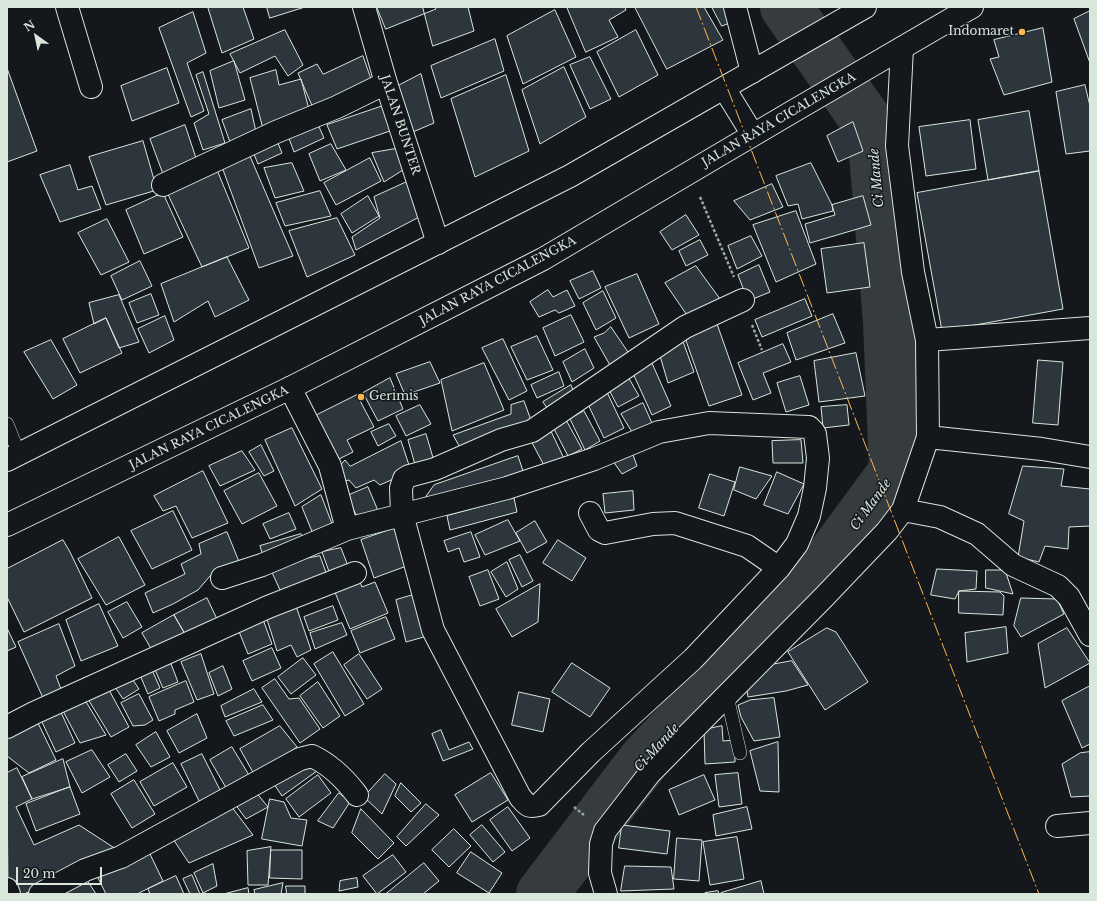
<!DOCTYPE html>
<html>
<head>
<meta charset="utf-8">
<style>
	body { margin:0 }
	#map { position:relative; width:1097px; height:901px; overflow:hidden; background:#14181c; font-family:"Libre Baskerville",serif }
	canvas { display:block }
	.frame { position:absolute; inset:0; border:8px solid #d8e6dc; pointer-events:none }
	.north { position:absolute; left:16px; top:16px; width:40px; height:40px; -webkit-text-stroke:3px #14181c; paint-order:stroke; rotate:327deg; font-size:11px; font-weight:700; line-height:16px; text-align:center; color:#d8e6dc }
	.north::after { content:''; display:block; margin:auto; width:14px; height:18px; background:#d8e6dc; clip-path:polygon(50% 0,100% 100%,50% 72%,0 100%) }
	.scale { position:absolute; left:16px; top:867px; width:86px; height:18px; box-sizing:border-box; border:2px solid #d8e6dc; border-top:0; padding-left:5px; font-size:12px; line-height:14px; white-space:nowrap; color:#d8e6dc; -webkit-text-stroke:3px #14181c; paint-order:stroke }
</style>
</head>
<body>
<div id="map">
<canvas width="1097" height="901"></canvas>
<div class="frame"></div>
<div class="north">N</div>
<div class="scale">20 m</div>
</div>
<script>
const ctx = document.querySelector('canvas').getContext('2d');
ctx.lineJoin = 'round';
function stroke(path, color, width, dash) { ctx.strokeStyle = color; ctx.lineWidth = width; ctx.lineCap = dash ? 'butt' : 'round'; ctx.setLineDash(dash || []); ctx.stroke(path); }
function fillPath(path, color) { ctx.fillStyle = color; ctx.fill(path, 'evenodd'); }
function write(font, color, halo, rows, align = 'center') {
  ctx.font = font + ' "Libre Baskerville",serif'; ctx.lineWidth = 3; ctx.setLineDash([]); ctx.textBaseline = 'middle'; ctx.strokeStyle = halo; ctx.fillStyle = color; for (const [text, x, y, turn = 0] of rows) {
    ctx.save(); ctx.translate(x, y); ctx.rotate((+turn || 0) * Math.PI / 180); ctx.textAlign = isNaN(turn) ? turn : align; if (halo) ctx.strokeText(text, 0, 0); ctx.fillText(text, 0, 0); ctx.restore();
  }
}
stroke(new Path2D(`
	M542 894 645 759 818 576 895 471 889 322 873 130 786 7`), '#363b3e', 52);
const building = new Path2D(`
	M209 7H243L254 39 222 53 208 8Z
	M267 7H305L270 18Z
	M377 7H435L436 9 386 29Z
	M423 7H468L474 31 433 46Z
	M567 7H625L626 10 609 20 618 37 586 52Z
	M635 7H704L723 40 667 69Z
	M712 7H729L732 22 722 26Z
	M555 10 576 57 523 84 507 36Z
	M1090 11V63L1074 19Z
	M193 12 206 53 187 63 204 111 191 117 159 28Z
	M1043 28 1052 82 1004 95 990 59 999 57 994 40Z
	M285 30 303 65 288 76 275 56 240 73 230 54Z
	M636 30 658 75 619 97 597 52Z
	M495 39 504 71 441 98 431 66Z
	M363 56 372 82 313 108 298 73 317 64 323 74Z
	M590 57 611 99 590 109 570 65Z
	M234 61 245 100 219 108 210 71Z
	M564 67 586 117 540 144 522 90Z
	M7 68 37 151 7 162Z
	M167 68 179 103 132 121 121 86Z
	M276 70 279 85 301 79 310 113 263 129 250 78Z
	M203 72 225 143 203 150 194 123 209 114 196 75Z
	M421 74 434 123 408 134 396 87Z
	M506 75 529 151 475 177 451 99Z
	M1085 85 1090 106V151L1066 154 1056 92Z
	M386 105 393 130 337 149 327 125Z
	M251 109 256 132 230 142 222 120Z
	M1029 111 1039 171 988 180 978 120Z
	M316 120 324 138 294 152 286 130Z
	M970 120 976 169 926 176 919 127Z
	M853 122 863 151 838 162 827 136Z
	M185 125 197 161 163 174 150 139Z
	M275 136 282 153 258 164 251 147Z
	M143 141 157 190 106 205 89 157Z
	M331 144 346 170 320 181 309 154Z
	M401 148 406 168 384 182 372 153Z
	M249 154 293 256 259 268 222 167Z
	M370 158 381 181 336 205 324 183Z
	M292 163 304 191 275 198 264 168Z
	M811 163 832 205 833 211 802 219 798 204 788 206 776 176Z
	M70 165 78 190 92 186 101 209 60 222 40 175Z
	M215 165 249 248 202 267 165 188Z
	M1039 171 1063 309 942 331 917 193Z
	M409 181 423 215 356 250 352 237 380 218 374 197Z
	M772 184 783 207 750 220 734 201Z
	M320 191 331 216 285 226 276 203Z
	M163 193 183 237 144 254 126 210Z
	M368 196 379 216 352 233 341 214Z
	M863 196 871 225 810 243 805 224 835 215 832 205Z
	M796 211 816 264 776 282 753 225Z
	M686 215 699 235 672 250 660 232Z
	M337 218 355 255 307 277 289 231Z
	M107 219 129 262 101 275 78 233Z
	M751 236 762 256 737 269 728 246Z
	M700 240 708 255 686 266 679 251Z
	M864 243 870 287 827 293 821 249Z
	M227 257 249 300 215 317 208 301 174 322 161 284Z
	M140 261 152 286 122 300 111 276Z
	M759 265 770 292 748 301 738 275Z
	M696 266 723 303 689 318 665 283Z
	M593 271 601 288 579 299 570 281Z
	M637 274 659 324 629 338 605 287Z
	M548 290 553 297 567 290 575 306 559 313 555 310 539 317 530 302Z
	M603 291 616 318 596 330 583 303Z
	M151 294 159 315 137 323 129 303Z
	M119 295 139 342 119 348 106 318 94 324 89 303Z
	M805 299 812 316 762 337 755 320Z
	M833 314 845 343 796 360 787 333Z
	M571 315 584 342 555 356 543 328Z
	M165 316 174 340 149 353 138 329Z
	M106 318 122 353 80 373 63 339Z
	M716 321 742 395 709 406 683 332Z
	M611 327 630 355 611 367 594 337 604 333Z
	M537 336 553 370 527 380 511 347Z
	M681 336 694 372 668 383 658 349Z
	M503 339 527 391 509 400 482 348Z
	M51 340 77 385 53 399 24 352Z
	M783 344 791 362 763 373 771 393 753 400 738 363Z
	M585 349 594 368 572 382 563 362Z
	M856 353 865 396 819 402 814 361Z
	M1038 360 1063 362 1058 425 1033 423Z
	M651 361 671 406 652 415 631 369Z
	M430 362 440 383 405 395 396 374Z
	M484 363 504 410 452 431 441 380Z
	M559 372 564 386 537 398 531 385Z
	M627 375 639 396 618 407 607 386Z
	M800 376 809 405 786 412 777 383Z
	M390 378 403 409 378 421 363 393Z
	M571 385 575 395 549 411 543 402Z
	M605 388 624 428 604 438 585 398Z
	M357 395 374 427 347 440 353 452 333 462 311 418Z
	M524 401 532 423 462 451 453 435 511 414V405Z
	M643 403 656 432 637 440 621 414Z
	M420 405 431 424 406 436 396 416Z
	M847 405 849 425 823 428 821 407Z
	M584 411 600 441 585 450 570 419Z
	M565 418 582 449 568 456 552 425Z
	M389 424 396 436 378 446 371 432Z
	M549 427 568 467 548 473 529 437Z
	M292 428 322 489 295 506 265 440Z
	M426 434 434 461 416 468 408 440Z
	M801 440 803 463H773L772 441Z
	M401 441 411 471 380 485 374 480 356 488 349 480 337 483 334 472 345 460 350 466Z
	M261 445 274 471 264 476 249 452Z
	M242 451 255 470 220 486 209 466Z
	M632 452 637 466 622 474 613 461Z
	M518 456 523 471 419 506 434 485Z
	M1023 466 1064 469 1061 486 1090 489V526L1069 527 1068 549 1045 546 1039 562 1018 557 1024 521 1009 514Z
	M740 467 772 476 756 499 734 490Z
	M203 471 228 523 192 538 176 506 163 511 154 496Z
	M777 472 804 484 788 514 764 505Z
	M259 473 277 506 242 524 224 491Z
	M710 474 735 482 724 516 699 508Z
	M368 487 379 513 360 523 347 496Z
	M633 491 634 510 605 513 603 494Z
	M321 495 334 529 315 539 302 507Z
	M514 498 517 512 450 530 447 516Z
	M173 511 192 550 152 569 131 531Z
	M289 513 296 529 270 539 263 524Z
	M508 520 520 541 485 555 475 535Z
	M535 521 547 542 527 553 516 533Z
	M401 526 412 564 374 578 361 540Z
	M227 532 240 564 210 576 198 590 173 604 153 613 145 593 185 574 181 564 201 554 199 544Z
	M471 532 480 557 464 562 459 548 448 552 444 541Z
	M301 534 306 545 264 559 260 546Z
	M119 537 145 585 106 605 78 559Z
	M63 540 70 552 92 598 24 632 7 597V569Z
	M558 540 586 558 572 581 543 563Z
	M341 548 350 571 331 577 322 552Z
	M520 555 533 581 522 587 509 560Z
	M320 556 327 575 281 592 269 566Z
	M507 562 518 589 506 597 491 572Z
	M937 569 977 571 976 589 959 591 955 599 931 595Z
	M488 570 499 599 480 606 469 577Z
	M986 570H1005L1013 594 986 588Z
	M357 575 362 587 375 582 388 613 350 629 332 585Z
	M540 584 538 622 512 637 496 609Z
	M959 591 1000 592 1004 596 1003 615 959 613Z
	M420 593 431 635 406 642 396 600Z
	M207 598 217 619 185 634 174 615Z
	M1021 598 1057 599 1064 614 1021 637 1014 626Z
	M294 600 311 650 297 657 291 645 277 651 265 613Z
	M127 602 142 627 123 638 108 612Z
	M99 604 118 646 81 661 66 620Z
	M333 606 338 620 309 631 304 617Z
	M261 614 272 644 248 654 236 624Z
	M174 615 185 634 153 652 142 633Z
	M386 617 395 639 360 653 351 631Z
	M342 623 347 635 315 649 310 633Z
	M59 624 75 666 56 676 61 689 43 698 18 642Z
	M1006 627 1008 653 967 662 965 633Z
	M7 628 16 647 7 651Z
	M827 628 836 632 868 682 825 710 788 652Z
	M1067 628 1090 663 1045 688 1038 644Z
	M272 648 281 668 252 681 243 661Z
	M333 652 364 704 345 716 314 664Z
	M201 654 214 694 197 700 181 662Z
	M359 654 382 689 367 699 344 665Z
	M168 656 178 682 163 688 152 663Z
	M303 658 316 675 291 694 278 677Z
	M792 661 808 685 786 691 748 697 745 680 769 665Z
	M149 663 160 688 148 694 137 668Z
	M572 663 610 688 590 717 552 692Z
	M223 666 232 689 218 696 209 673Z
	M131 677 139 689 123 699 115 687Z
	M275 679 289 699 299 698 320 729 300 743 262 688Z
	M186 681 194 702 175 710V714L159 721 149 697Z
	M318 682 340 716 323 728 300 696Z
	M1090 686V744L1082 748 1062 701Z
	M108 688 129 727 111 737 88 699Z
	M254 689 262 702 225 717 221 706Z
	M519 692 550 699 543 732 512 725Z
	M139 694 153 720 145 725 133 726 121 703Z
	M774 698 780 737 754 741 741 717 738 705 750 700Z
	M85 700 106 735 80 743 63 711Z
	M263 705 273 720 234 736 226 721Z
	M60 710 75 743 56 752 41 720Z
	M197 714 207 738 179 753 167 731Z
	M37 721 56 760 29 773 7 756V735Z
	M280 726 297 747 255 776 240 749Z
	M722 726 723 741 735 740V762L705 764 704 730Z
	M441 730 449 750 469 742 473 749 443 761 432 734Z
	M156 732 170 757 151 767 136 745Z
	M778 742 779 792 760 791 750 751Z
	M232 747 252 780 229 793 210 760Z
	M92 750 110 777 82 793 66 762Z
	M1090 752V796L1071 797 1062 764 1080 753Z
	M126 754 137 771 119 782 108 765Z
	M202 754 223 796 202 807 181 764Z
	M63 759 70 787 32 799 22 777Z
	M310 760 317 771 282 796 274 784Z
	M173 763 187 787 154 806 140 782Z
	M17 768 32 799 16 807 34 845 79 825 119 851 24 894H8L7 773Z
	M491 773 508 800 472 822 455 795Z
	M738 773 742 804 719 807 715 775Z
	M385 774 396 784 382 814 364 797Z
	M318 775 331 793 299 817 286 799Z
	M704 775 715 800 679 815 669 790Z
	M134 780 155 814 132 828 111 794Z
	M401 783 421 803 411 812 395 796Z
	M70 787 80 814 36 831 26 804Z
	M255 791 268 807 246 819 235 804Z
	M339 793 350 802 333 828 318 821Z
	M270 799 284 802 291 818 307 820 302 846 262 839Z
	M426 804 439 815 406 846 397 837Z
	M231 806 253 835 189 863 173 839Z
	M508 807 530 838 512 851 490 820Z
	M747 807 752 829 716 836 713 815Z
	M361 809 394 843 378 859 352 833Z
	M482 825 505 852 493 862 470 835Z
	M622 825 670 831 667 854 619 848Z
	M454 829 471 846 449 867 432 850Z
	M737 837 744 879 710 885 703 842Z
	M677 838 702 840 699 881 674 879Z
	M271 847 268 885H248L247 851Z
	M271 850H302V879L270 878Z
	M149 852 163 881 137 894H106L98 878Z
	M471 852 502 873 489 893 457 873Z
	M393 855 406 872 377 894 363 876Z
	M424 863 439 881 423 894H386Z
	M213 864 217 886 203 893 194 873Z
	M625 866 671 867 674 889 621 891Z
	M82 872 96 894H52Z
	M192 875 200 894H190L183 879Z
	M176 876 184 894H150L148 889Z
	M357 878 358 887 339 891 340 881Z
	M761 881 764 894H721V893Z
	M283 883 281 894H255L254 890Z
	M286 886H305V894H287Z
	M248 888 249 894H224Z
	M718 891 719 894H705V893Z`);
fillPath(building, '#2c363c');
stroke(building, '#d8e6dc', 1);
const service = new Path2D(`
	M7 424 19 454
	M729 692V705L740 753`);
const minor = new Path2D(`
	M67 7 91 87
	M364 7 386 83 438 243
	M735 7 752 72
	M163 185 276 132 337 107 386 83
	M927 340 1090 328
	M290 388 330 466 347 529
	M928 437 1042 449 1090 457
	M903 510 940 517 977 534 1013 565 1058 586 1069 597 1090 635
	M590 513 599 530 605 533 653 524 675 523 747 546 779 568
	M222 578 262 565 347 529 507 488 594 459 659 432 709 423 809 427 813 431 815 434 818 458 815 488 809 516 797 544 779 568 693 659 591 752 539 805C528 808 527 805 520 797L433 630 402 514 401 488 404 479 409 476 435 469 501 440 532 431 685 327 743 300
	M7 727 34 713 268 607 355 573
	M1057 826 1090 823
	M7 889 9 894
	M40 894 85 870 121 857 300 759 312 756C331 765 345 779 357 795
	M606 894 600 873 601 844 605 831 650 773 824 597 887 531 903 510 928 437 927 340 913 272 897 146 902 48`);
const trunk = new Path2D(`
	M724 88 753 135
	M7 460 570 176 865 7
	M7 525 290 388 543 259 792 112 972 7`);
stroke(service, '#d8e6dc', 14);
stroke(minor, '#d8e6dc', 24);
stroke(trunk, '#d8e6dc', 24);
stroke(new Path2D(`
	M700 197 734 277
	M752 325 762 350
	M574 807 584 815`), '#9da8a2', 2.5, [3, 2]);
stroke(service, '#14181c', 13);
stroke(minor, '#14181c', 22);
stroke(trunk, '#14181c', 22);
stroke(new Path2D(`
	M696 7 1039 894`), '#ffb74d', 1, [14, 3, 2, 3]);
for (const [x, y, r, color] of [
	[1022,32,4,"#ffb74d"],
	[361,397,4,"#ffb74d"]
]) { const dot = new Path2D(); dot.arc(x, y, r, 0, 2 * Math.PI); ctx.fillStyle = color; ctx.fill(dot); stroke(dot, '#14181c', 1.5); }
write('12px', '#d8e6dc', '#14181c', [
	["Indomaret",1014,32],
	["Gerimis",369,397,"left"]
], 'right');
write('12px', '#d8e6dc', '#14181c', [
	["JALAN RAYA CICALENGKA",779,120,-30],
	["JALAN BUNTER",400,125,72],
	["JALAN RAYA CICALENGKA",498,281,-28],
	["JALAN RAYA CICALENGKA",209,428,-26]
]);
write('italic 13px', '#d8e6dc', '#14181c', [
	["Ci Mande",877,178,-95],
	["Ci Mande",871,505,-54],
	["Ci Mande",657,748,-48]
]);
</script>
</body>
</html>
